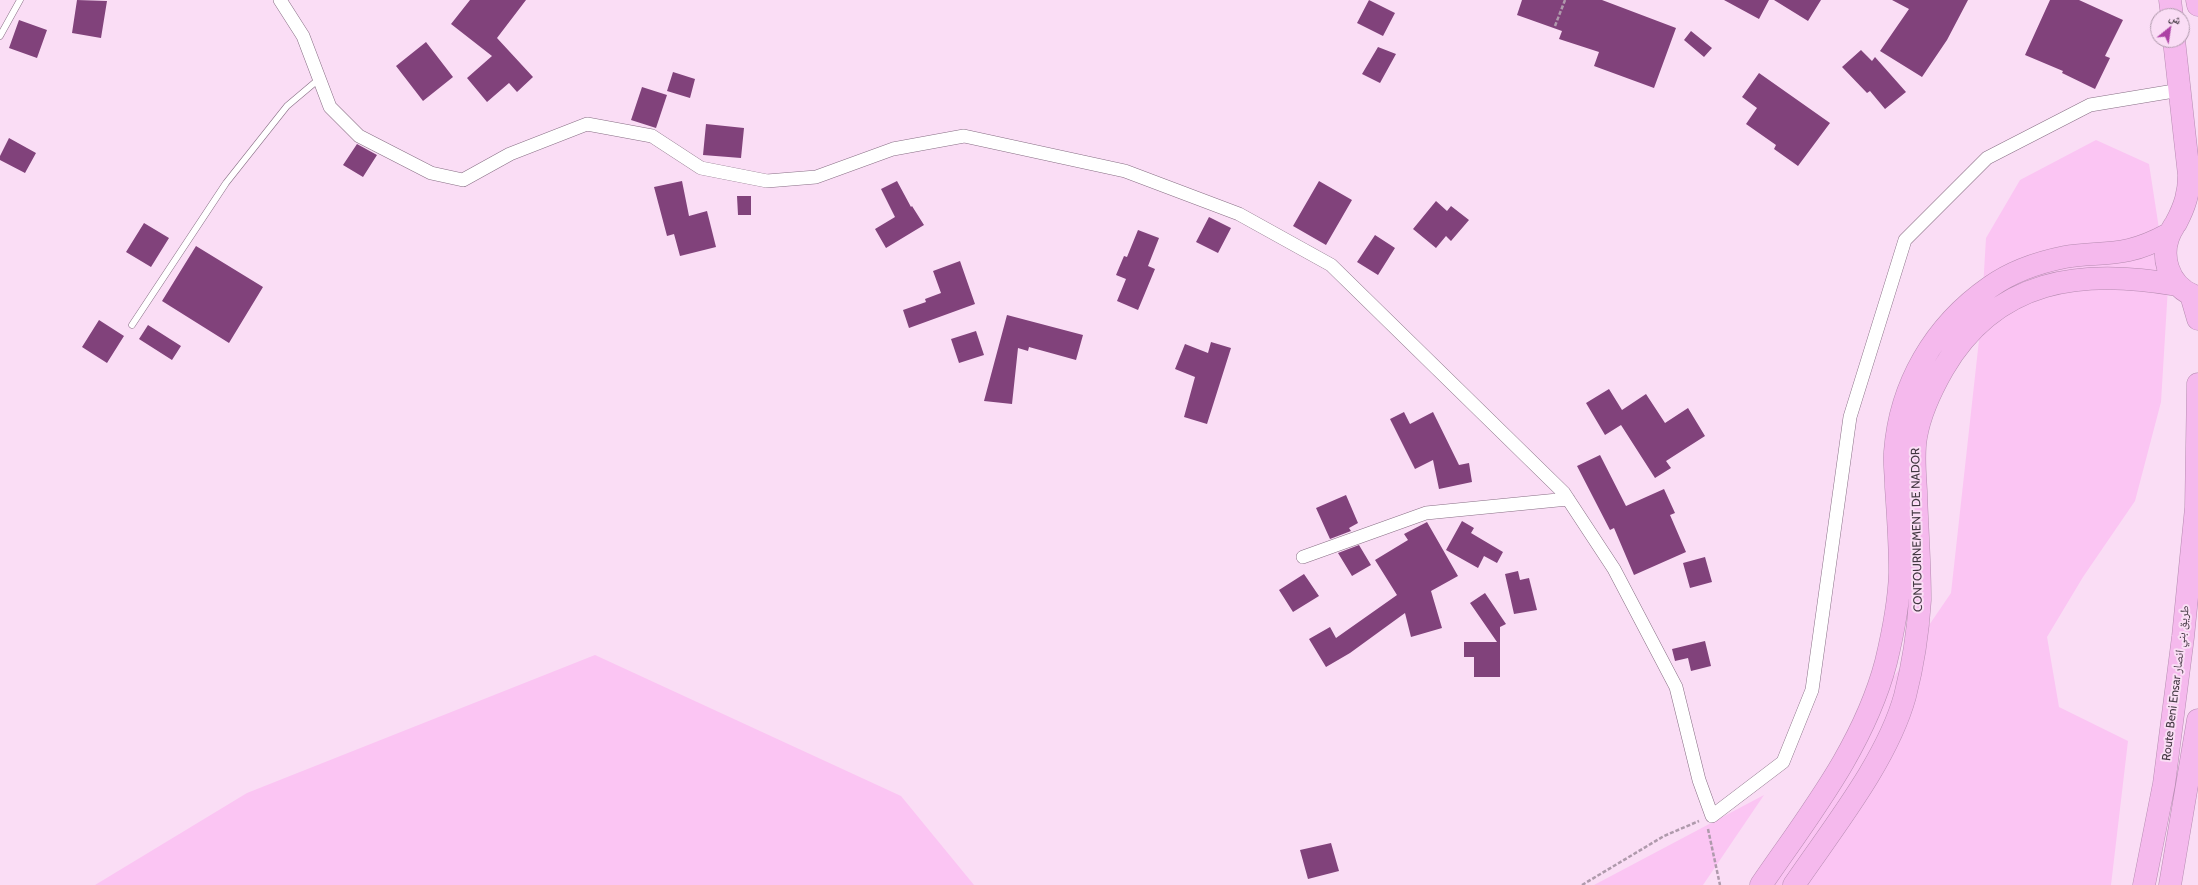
<!DOCTYPE html>
<html>
<head>
<meta charset="utf-8">
<style>
	body { margin:0 }
	#map { position:relative; width:2198px; height:885px; overflow:hidden; background:#faddf5; font-family:Cabin,"Noto Naskh Arabic",sans-serif }
	canvas { display:block }
	.north { position:absolute; left:2150px; top:8px; width:40px; height:40px; box-sizing:border-box; background:#faddf5; border:1px solid #b09bad; border-radius:50%; rotate:30deg; font-size:11px; font-weight:700; line-height:16px; text-align:center; color:#423741 }
	.north::after { content:''; display:block; margin:auto; width:14px; height:18px; background:#ac42a4; clip-path:polygon(50% 0,100% 100%,50% 72%,0 100%) }
</style>
</head>
<body>
<div id="map">
<canvas width="2198" height="885"></canvas>
<div class="north">ش</div>
</div>
<script>
const ctx = document.querySelector('canvas').getContext('2d');
ctx.lineJoin = 'round';
function fillPath(path, color) { ctx.fillStyle = color; ctx.fill(path, 'evenodd'); }
function stroke(path, color, width, dash) { ctx.strokeStyle = color; ctx.lineWidth = width; ctx.lineCap = dash ? 'butt' : 'round'; ctx.setLineDash(dash || []); ctx.stroke(path); }
function write(font, color, halo, rows, align = 'center') {
  ctx.font = font + ' Cabin,"Noto Naskh Arabic",sans-serif'; ctx.lineWidth = 4; ctx.setLineDash([]); ctx.textBaseline = 'middle'; ctx.strokeStyle = halo; ctx.fillStyle = color; for (const [text, x, y, turn = 0] of rows) {
    ctx.save(); ctx.translate(x, y); ctx.rotate((+turn || 0) * Math.PI / 180); ctx.textAlign = isNaN(turn) ? turn : align; if (halo) ctx.strokeText(text, 0, 0); ctx.fillText(text, 0, 0); ctx.restore();
  }
}
fillPath(new Path2D(`
	M2096 140 2149 164 2168 287 2161 402 2135 501 2083 577 2047 637 2059 707 2128 741 2111 885H1771L1882 694 1951 593 1981 322 1986 238 2020 180Z
	M595 655 901 796 974 885H95L247 793Z
	M1764 795 1703 885H1594Z`), '#fbc5f3');
fillPath(new Path2D(`
	M77 0 107 1 101 38 72 33Z
	M470 0H526L497 38 533 77 517 92 509 83 487 102 467 78 492 56 451 24Z
	M1369 0 1395 13 1383 36 1357 23Z
	M1522 0H1602L1676 28 1654 88 1594 66 1599 52 1559 39 1562 31 1517 15Z
	M1724 0H1769L1759 19Z
	M1774 0H1821L1808 21Z
	M1892 0H1968L1947 40 1922 77 1880 51 1909 9Z
	M2050 0H2079L2123 20 2105 56 2110 58 2095 89 2062 73 2063 71 2025 55Z
	M19 20 47 30 37 58 9 48Z
	M1691 31 1712 48 1704 57 1684 40Z
	M426 42 453 77 423 101 396 66Z
	M1378 47 1396 54 1380 83 1362 74Z
	M1861 50 1872 61 1875 57 1906 92 1885 109 1870 91 1867 93 1842 67Z
	M673 72 695 79 690 98 667 91Z
	M1759 73 1830 123 1798 166 1774 149 1776 145 1746 124 1757 108 1742 97Z
	M642 87 667 95 656 128 631 120Z
	M706 124 744 128 741 158 703 155Z
	M9 138 36 153 25 173 0 160V156Z
	M357 144 377 155 363 177 343 165Z
	M682 181 689 216 707 211 716 247 680 256 674 234 667 236 654 187Z
	M897 181 911 207 912 206 924 225 886 248 875 229 895 217 881 189Z
	M1319 181 1352 200 1326 245 1293 226Z
	M737 196H751V215H738Z
	M1436 201 1447 211 1451 206 1469 220 1451 241 1446 236 1436 248 1413 229Z
	M1209 217 1231 228 1218 253 1196 242Z
	M144 223 169 238 151 267 126 252Z
	M1138 230 1159 238 1148 266 1155 269 1138 310 1117 301 1126 279 1116 275 1124 256 1127 257Z
	M1375 235 1395 248 1378 275 1357 262Z
	M196 246 263 287 229 343 162 301Z
	M960 261 975 304 909 328 903 310 926 302 925 299 941 293 933 271Z
	M1007 315 1083 335 1076 360 1029 347 1028 351 1018 348 1012 404 984 401Z
	M99 320 124 336 107 363 82 347Z
	M148 325 181 346 172 360 139 339Z
	M976 331 984 355 959 363 951 339Z
	M1211 342 1231 348 1207 424 1184 417 1195 377 1175 369 1185 344 1208 353Z
	M1609 389 1622 410 1646 394 1665 423 1688 408 1705 436 1666 461 1671 468 1655 478 1621 425 1605 435 1586 403Z
	M1404 412 1410 424 1433 412 1459 465 1469 463 1472 482 1439 489 1433 460 1415 469 1390 419Z
	M1600 455 1626 506 1664 489 1675 513 1670 515 1686 552 1634 575 1614 528 1610 530 1577 466Z
	M1346 495 1358 523 1349 528 1351 531 1330 539 1316 508Z
	M1462 521 1474 528 1471 533 1503 552 1497 563 1484 556 1478 568 1446 550Z
	M1427 522 1458 576 1431 591 1442 628 1411 637 1405 613 1350 653 1326 667 1309 639 1330 627 1336 638 1397 595 1375 560 1408 540 1404 534Z
	M1359 545 1371 565 1352 576 1338 553Z
	M1705 557 1712 582 1690 588 1683 563Z
	M1518 571 1520 580 1529 578 1537 610 1514 614 1505 574Z
	M1304 574 1319 596 1293 612 1279 590Z
	M1485 593 1506 624 1500 627V677H1474V657H1464V642H1497L1470 603Z
	M1705 641 1711 666 1691 671 1688 658 1675 661 1672 649Z
	M1331 843 1339 871 1308 879 1300 850Z`), '#81427b');
const lane = new Path2D(`
	M0 36 20 0
	M132 325 226 183 287 106 319 79`);
const street = new Path2D(`
	M280 0 303 36 330 107 359 136 431 173 463 180 510 154 587 124 652 136 701 168 767 181 816 177 893 149 964 136 1125 171 1239 214 1331 265 1564 493 1614 569 1676 687 1699 780 1712 816 1783 762 1812 690 1850 417 1905 240 1987 158 2090 105 2180 90
	M1303 557 1426 513 1568 499`);
const highway = new Path2D(`
	M2170 0 2172 16
	M2197 0 2198 5
	M2174 40 2189 175C2189 193 2185 206 2176 223
	M2174 226C2157 252 2167 288 2198 297
	M2191 295 2198 319
	M1761 885C1809 815 1864 746 1886 662 1893 633 1899 602 1900 573 1900 544 1898 515 1896 487 1896 475 1894 464 1895 452 1900 385 1934 326 1990 287 2011 272 2040 262 2065 257 2086 253 2108 255 2129 250 2143 247 2156 241 2169 234
	M1794 885C1832 829 1887 761 1905 696 1913 665 1918 632 1920 600 1920 563 1917 527 1916 491 1915 473 1913 454 1916 437 1920 413 1931 390 1943 369 1996 278 2082 268 2177 285
	M2144 885 2164 784 2183 637 2196 508 2198 384
	M2170 885 2198 720`);
stroke(lane, '#876e84', 7);
stroke(street, '#876e84', 14);
stroke(highway, '#b68cb1', 23);
stroke(new Path2D(`
	M1555 26 1565 0
	M1708 829 1720 885
	M1582 885 1664 836 1699 821`), '#af9aac', 2.5, [4, 2]);
stroke(lane, '#fff', 6);
stroke(street, '#fff', 13);
stroke(highway, '#f5b9ed', 22);
write('12px', '#423741', '#faddf5', [
	["CONTOURNEMENT DE NADOR",1917,530,-91],
	["Route Beni Ensar طريق بني انصار",2176,683,-83]
]);
</script>
</body>
</html>
